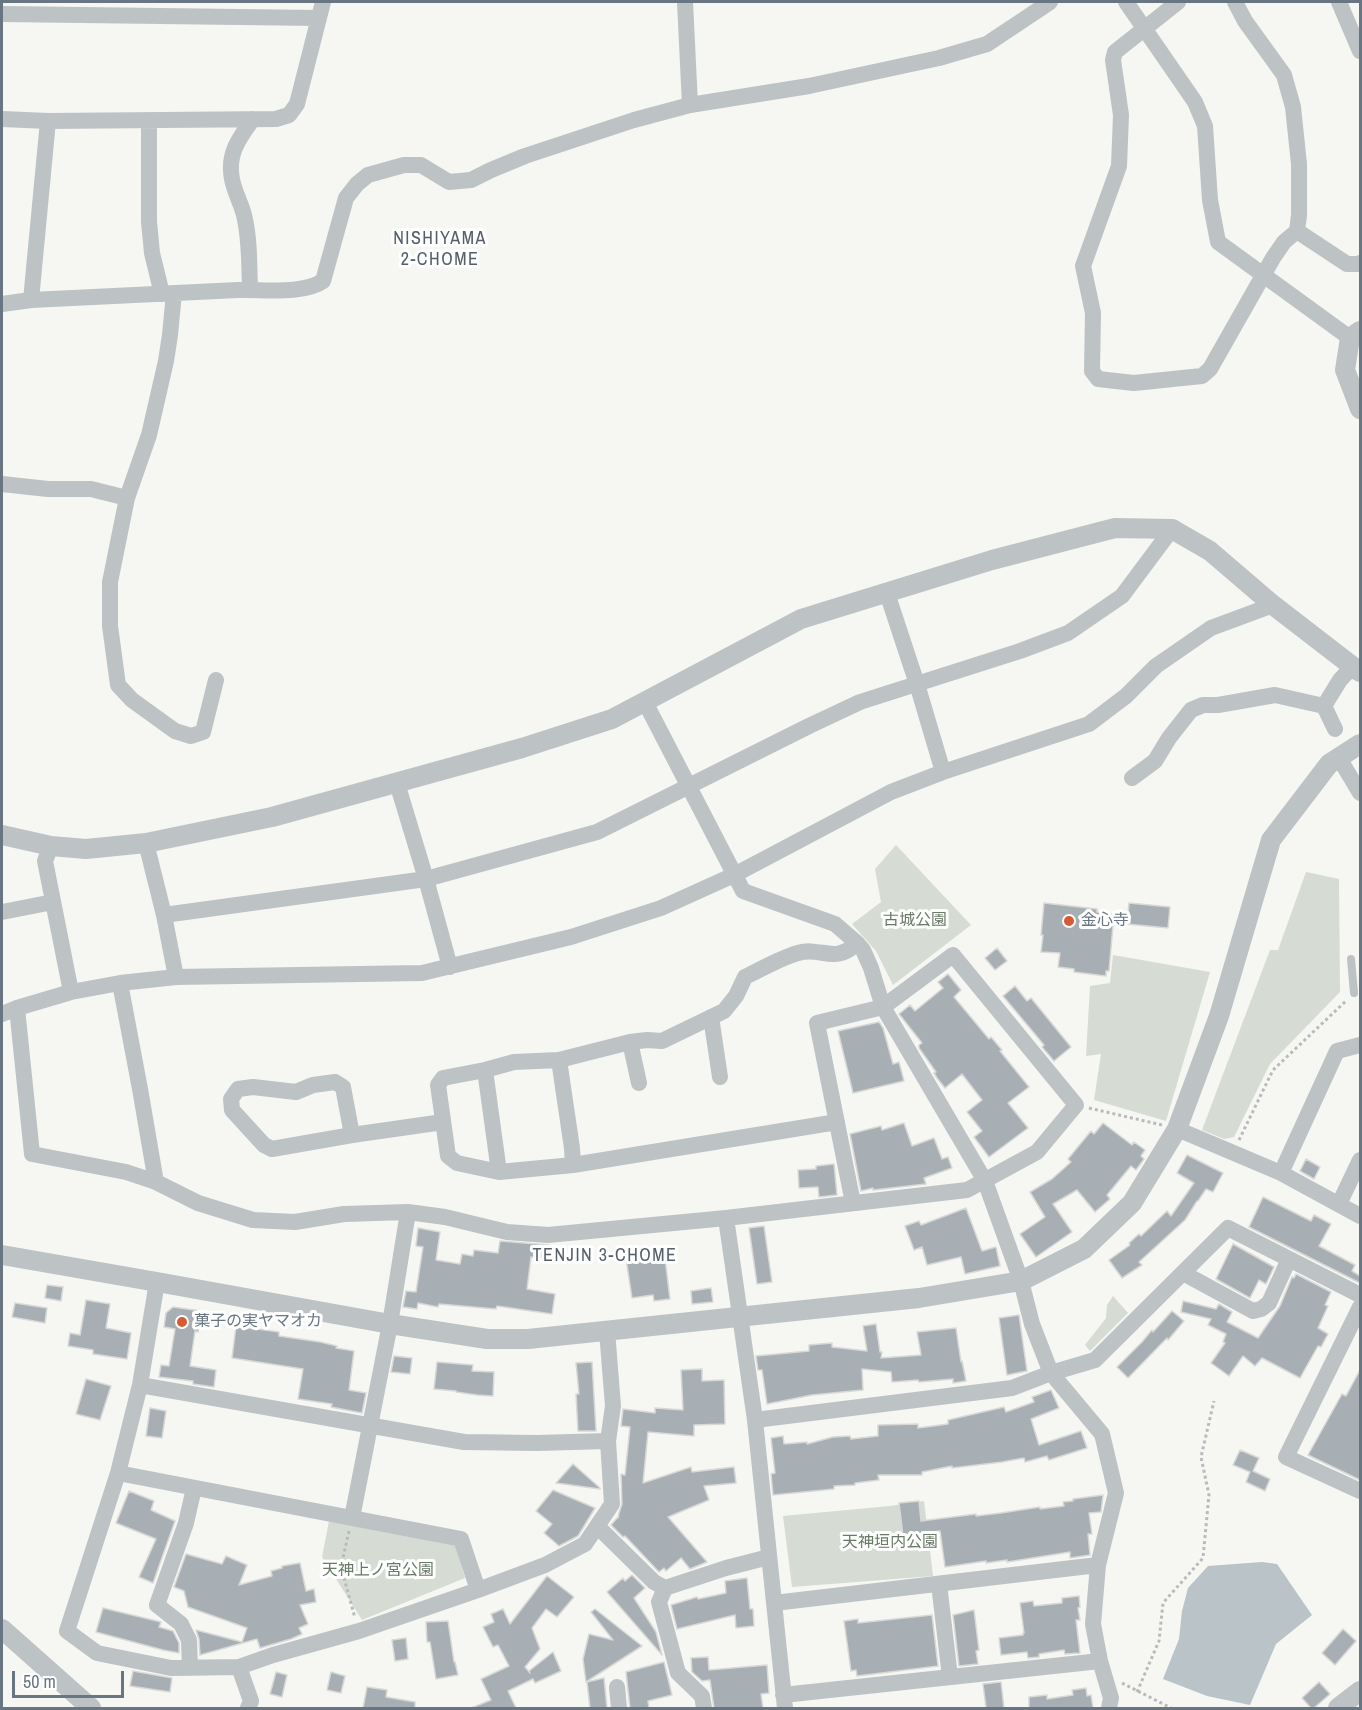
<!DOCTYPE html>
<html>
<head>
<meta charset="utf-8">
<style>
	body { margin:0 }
	#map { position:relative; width:1362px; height:1710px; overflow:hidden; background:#f6f6f3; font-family:"Archivo Narrow",sans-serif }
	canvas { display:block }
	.frame { position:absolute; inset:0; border:3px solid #677682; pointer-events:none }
	.scale { position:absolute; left:12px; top:1671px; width:112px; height:27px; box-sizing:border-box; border:3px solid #677682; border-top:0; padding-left:8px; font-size:18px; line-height:21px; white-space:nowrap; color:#677682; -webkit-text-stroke:4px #fff; paint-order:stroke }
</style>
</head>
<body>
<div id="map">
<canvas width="1362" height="1710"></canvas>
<div class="frame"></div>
<div class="scale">50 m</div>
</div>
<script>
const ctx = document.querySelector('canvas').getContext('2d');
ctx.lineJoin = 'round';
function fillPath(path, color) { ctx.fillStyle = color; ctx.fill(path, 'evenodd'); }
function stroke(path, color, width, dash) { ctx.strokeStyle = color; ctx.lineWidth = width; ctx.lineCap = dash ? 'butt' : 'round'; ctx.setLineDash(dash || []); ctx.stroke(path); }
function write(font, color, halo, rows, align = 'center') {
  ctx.font = font + ' "Archivo Narrow","Noto Sans JP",sans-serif'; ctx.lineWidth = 6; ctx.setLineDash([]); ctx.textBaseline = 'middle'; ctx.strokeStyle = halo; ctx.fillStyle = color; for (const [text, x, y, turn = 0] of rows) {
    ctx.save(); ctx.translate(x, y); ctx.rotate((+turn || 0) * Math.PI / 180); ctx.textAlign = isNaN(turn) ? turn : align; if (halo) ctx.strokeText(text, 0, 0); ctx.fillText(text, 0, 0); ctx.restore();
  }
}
fillPath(new Path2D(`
	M896 845 971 925 893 985 876 951 852 924 881 902 875 869Z
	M1306 872 1339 879 1340 992 1270 1064 1234 1137 1224 1139 1202 1130 1270 950H1278Z
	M1113 955 1210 972 1166 1121 1094 1100 1101 1054 1086 1056 1090 986 1110 983Z
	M1113 1296 1128 1313 1090 1351 1085 1345 1106 1318 1107 1305Z
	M924 1501 933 1576 792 1587 783 1516 890 1506Z
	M329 1521 456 1546 465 1578 362 1620 322 1557Z`), '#d6dbd3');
fillPath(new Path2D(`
	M1262 1562 1277 1564 1312 1615 1276 1644 1250 1705 1207 1696 1163 1679 1179 1639 1182 1611 1188 1588 1208 1566Z`), '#b9c3c8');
const building = new Path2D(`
	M1044 903 1097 909V912L1114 914 1109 971H1106V976L1074 972V969L1058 967 1060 953 1041 952 1043 935H1041Z
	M1129 903 1170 907 1168 928 1127 924Z
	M997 948 1007 961 995 970 985 958Z
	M948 974 961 990 954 997 989 1039 991 1037 1002 1050 1000 1051 1029 1087 1008 1103 1028 1128 989 1157 974 1137 982 1131 967 1112 982 1100 962 1074 945 1088 937 1078 934 1073 936 1072 919 1048V1045L922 1043 899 1014 910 1005 915 1011 943 988 938 982Z
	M1015 986 1027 1001 1031 998 1071 1047 1054 1061 1042 1047 1044 1045 1003 996Z
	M879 1022 883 1028 893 1064 899 1062 904 1081 853 1093 838 1031Z
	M904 1123 912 1146 934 1138 942 1159 948 1157 952 1168 924 1178 926 1184 873 1190V1188L861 1191 850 1134 881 1126 882 1130Z
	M1103 1123 1132 1145 1134 1142 1145 1150 1141 1156 1144 1159 1136 1170 1131 1166 1107 1195 1110 1199 1095 1212 1077 1190 1053 1204 1072 1232 1036 1257 1020 1234 1045 1217 1030 1192 1052 1179 1071 1162 1068 1159 1091 1131 1094 1134Z
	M1187 1155 1223 1173 1213 1192 1206 1189 1198 1201H1197L1185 1220 1139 1262 1142 1265 1122 1278 1109 1260 1130 1245 1129 1243 1139 1234 1141 1236 1167 1211 1171 1216 1194 1183 1177 1173Z
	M1306 1159 1320 1167 1314 1179 1300 1171Z
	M834 1164 837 1195 819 1197 818 1187 799 1188 798 1170 816 1169V1166Z
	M1263 1197 1311 1221 1314 1215 1331 1224 1319 1246 1355 1265 1352 1271 1360 1276V1283L1249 1227Z
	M966 1208 982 1251 996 1247 1000 1266 965 1274 961 1257 927 1265 922 1247 914 1250 905 1226 919 1221 921 1225Z
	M764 1226 772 1282 757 1284 749 1228Z
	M418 1228 440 1232 436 1260 460 1264 462 1254 473 1256 474 1250 498 1253 500 1241 549 1245 547 1260 531 1257 527 1289 555 1294 552 1314 497 1306 496 1309 439 1304 438 1307 418 1303 417 1309 403 1307 406 1291 416 1292 423 1247 416 1246Z
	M1233 1244 1274 1267 1266 1284 1259 1280 1250 1298 1216 1279Z
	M639 1250V1254L664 1250 670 1299 654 1301 653 1295 632 1298 625 1252Z
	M1296 1274 1331 1292 1325 1305 1328 1306 1318 1328 1328 1334 1321 1347 1318 1346 1300 1378 1262 1358 1255 1366 1243 1356 1229 1376 1211 1363 1225 1343 1223 1342 1226 1334 1208 1325 1211 1319 1181 1312 1183 1301 1216 1309 1219 1304 1232 1312 1227 1322 1258 1338 1280 1306 1292 1277 1294 1278Z
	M47 1285 63 1287 61 1301 45 1298Z
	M711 1288 713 1302 692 1304 691 1291Z
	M86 1300 110 1304 106 1328 131 1333 127 1359 93 1354V1350L68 1346 70 1333 80 1335Z
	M15 1303 47 1308 45 1323 12 1317Z
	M173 1307 201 1311 198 1332 195 1331 190 1366 216 1370 214 1387 193 1384V1381L159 1377 161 1365 169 1366 175 1329 164 1327 166 1313Z
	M1172 1311 1184 1321 1168 1340 1167 1338 1128 1378 1117 1367 1142 1342 1152 1330 1153 1332Z
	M1019 1315 1027 1371 1007 1375 999 1318Z
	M876 1324 880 1352H882L881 1358 921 1355 917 1332 956 1328 961 1362 962 1361 966 1381 953 1383V1379L919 1382 918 1380 892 1382 891 1372 862 1369 863 1390 812 1395 767 1404 762 1370H758L756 1356 809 1351V1345L832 1343V1347L867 1351 863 1326Z
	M236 1326 279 1332V1336L320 1342 337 1346 336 1348 354 1351 349 1390 366 1393 362 1413 331 1407 332 1404 298 1399 303 1369 232 1358Z
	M394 1356 412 1358 410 1374 391 1372Z
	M437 1362 473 1365 472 1371 494 1372 493 1396 477 1395 456 1392V1391L434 1389Z
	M592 1362 596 1431H578L576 1394H579L576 1363Z
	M702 1369V1381L724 1380 725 1424 694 1425V1436L648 1432 643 1483 691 1467 692 1472 734 1467 736 1483 704 1486 709 1500 668 1517 707 1562 690 1569 681 1558 666 1571 664 1568 659 1572 625 1536 623 1537 611 1525 617 1518H618L619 1513 622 1504 621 1474 625 1475 630 1427 621 1426 623 1409 655 1413V1408L683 1410 681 1370Z
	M1360 1370V1480L1308 1455 1342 1394 1346 1396Z
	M86 1379 111 1386 100 1420 76 1414Z
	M1051 1390 1059 1408 1031 1419 1039 1445 1081 1431 1087 1448 1049 1460 1047 1456 1025 1462 1024 1458 1002 1462 952 1468V1466L922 1472V1475H878L879 1480 855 1483V1485L834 1486V1489L773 1495 771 1474 775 1473 771 1438 783 1436 784 1444 807 1442V1444L833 1437 850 1436 851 1439 878 1436V1425L918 1424V1428L948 1424V1420L1004 1407 1006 1412 1034 1402 1032 1397Z
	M150 1408 166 1411 162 1438 146 1436Z
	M1240 1450 1259 1458 1253 1471 1270 1479 1265 1491 1246 1482 1250 1472 1233 1465Z
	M573 1464 600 1488V1489L556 1483Z
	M553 1490 595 1508 578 1536 559 1546 544 1533 552 1524 536 1511Z
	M129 1491 154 1501 151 1510 175 1521 153 1583 139 1577 156 1539 116 1523Z
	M1103 1495 1101 1512 1089 1513 1092 1534H1088L1090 1555 1070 1558V1552L1007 1562V1560L986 1563V1561L945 1567 940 1531 903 1536 899 1503 919 1501 921 1521 976 1514V1516L1001 1513 1040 1507V1509L1064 1506 1063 1502 1073 1501V1499Z
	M186 1554 222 1564 226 1556 247 1565 239 1585 272 1576 271 1571 282 1568V1566L300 1563 306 1591 314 1589 316 1602 300 1605 308 1624 299 1628 302 1634 291 1639 260 1648 257 1639 200 1655 199 1639 196 1630 242 1642 247 1628 188 1607 184 1591 174 1587Z
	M632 1575 645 1588 634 1598 656 1632 662 1655 607 1592 623 1578 625 1581Z
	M547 1576 574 1597 557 1617 546 1609 532 1628 540 1649 525 1667 530 1673 529 1671 553 1652 561 1671 535 1683 533 1679 508 1691 516 1708H471L491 1700 481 1679 509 1666 498 1645 493 1647 483 1627 494 1622 491 1614 503 1609 510 1624Z
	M747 1578 750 1609H753L754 1626 736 1628 735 1615 677 1629 671 1605 697 1597 698 1599 726 1593 725 1581Z
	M1079 1596 1080 1607 1078 1608 1080 1620H1076L1080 1653 1065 1654 1064 1650 1039 1654V1657L1028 1658 1027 1652 1001 1655 999 1638 1023 1635V1633H1024L1020 1603 1033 1601 1034 1606 1062 1603V1598Z
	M103 1608 161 1622 159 1627 173 1631 179 1643V1653L163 1650 96 1632Z
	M595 1609 642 1646 586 1682 583 1659 589 1634 613 1640 591 1612Z
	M974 1610 979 1650 976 1651 978 1664 959 1666 953 1615Z
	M932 1615 938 1666 857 1676 856 1670 851 1671 844 1621 858 1619V1623Z
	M448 1621 454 1662H455L458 1675 436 1679 430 1642H427L426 1622Z
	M1343 1629 1356 1641 1335 1665 1322 1653Z
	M406 1638 408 1659 395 1661 392 1640Z
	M708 1657 709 1670 767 1665 769 1693 761 1694 763 1708H714L710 1680 702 1681 692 1672 691 1658Z
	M664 1662 672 1695 648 1701 649 1708H630L626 1672Z
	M133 1671 172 1678 170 1692 130 1686Z
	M276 1672 287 1675 282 1697 270 1694Z
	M331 1672 345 1676 341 1693 327 1690Z
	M604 1678 607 1708H590L587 1682Z
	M1001 1682 1004 1708H986L983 1684Z
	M1319 1682 1330 1694 1314 1708H1311L1302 1698Z
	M367 1687 387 1690 386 1697 415 1702V1708H363Z
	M1086 1688 1087 1696 1091 1695 1093 1708H1029V1697L1047 1695V1699L1073 1695 1072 1690Z`);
fillPath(building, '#a7afb4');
stroke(building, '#d8d8d6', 1.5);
stroke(new Path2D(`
	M1089 1108 1162 1125
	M1239 1140 1273 1070 1347 1000
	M349 1531 341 1567 355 1618
	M1122 1683 1171 1708
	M1137 1692 1159 1641 1163 1603 1203 1558 1209 1495 1201 1457 1214 1401`), '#b8bbbd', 3, [3, 3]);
stroke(new Path2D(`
	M1351 959 1354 993`), '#bdc2c5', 8);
stroke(new Path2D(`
	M685 2 690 105
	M1126 2 1195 102 1205 126 1210 200 1218 242 1350 338
	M1178 2 1115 52 1113 60 1121 115 1119 166 1083 266 1093 313 1092 371 1098 379 1134 383 1202 376 1210 369 1273 258 1284 242 1297 231 1299 215V164L1293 107 1284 75 1245 21 1235 2
	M1339 2 1360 51
	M2 14 319 18
	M2 119 48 121 276 119 289 115 297 104 323 2
	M149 120V222L152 253 162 294
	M1297 231 1347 264H1358L1360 263
	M250 289C249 265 250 239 244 215 241 203 234 191 232 179 227 154 239 138 253 119
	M174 293 170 335 166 361 149 435 127 498 110 582V626L118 685 132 700 175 731 191 736 203 732 216 680
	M31 300 48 121
	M2 304 31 300C100 297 169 293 238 290 263 289 302 295 323 281L346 198 357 184 368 175 404 165H421L449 182 471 180 491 170 525 156 634 120 690 105 809 86 939 58 987 44 1050 2
	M2 484 48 489H91L127 498
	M887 593 917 684 943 772
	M645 702 743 891 835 924 857 943 863 950 871 968 883 1007 985 1181 1021 1281 1032 1324 1051 1373 1102 1434 1116 1493 1098 1565 1093 1624 1100 1661 1111 1698 1109 1708
	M1335 729 1324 706 1340 680 1354 665
	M1339 758 1360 793
	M1132 778 1155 761 1169 738 1191 710 1203 705H1218L1275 695 1324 706
	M397 783 426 879 450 967
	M146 843 164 915 176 977
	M51 846 45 861 71 992
	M2 912 53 902
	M164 915 426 879 597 832 809 726 860 702 1020 651 1068 633 1122 596 1172 529
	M120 983 140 1089 156 1182
	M17 1008 71 992 120 983 176 977 422 973 571 937 661 908 734 875 891 792 943 772 1089 724 1126 696 1156 666 1211 628 1273 605
	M2 1014 17 1008 32 1154 126 1172 156 1182 198 1203 253 1220 295 1222 344 1214 408 1212 445 1217 507 1232 548 1235 726 1218 967 1190 1037 1152 1076 1105 953 955 883 1007 817 1023 853 1203
	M711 1017 720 1077
	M630 1042 639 1083
	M559 1060 572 1148 573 1165
	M485 1070 499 1172
	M837 1122 573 1165 499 1172 457 1163 448 1156 438 1085 443 1078 485 1070 514 1062 559 1060 630 1042 647 1040 662 1041 724 1011 736 996 745 977C762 969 780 958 798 953 821 946 835 965 857 943
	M1177 1129 1281 1173 1360 1216
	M352 1135 343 1087 335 1082 313 1085 296 1092 253 1087 238 1089 231 1099 232 1110 264 1145 272 1149 352 1135 443 1122
	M1281 1173 1337 1051 1360 1045
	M1339 1204 1360 1160
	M726 1218 755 1420 785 1708
	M1183 1273 1253 1311 1261 1309 1269 1303 1289 1259
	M157 1282 140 1385 118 1473 67 1631 97 1653 171 1668 239 1667 273 1655 359 1631 478 1590 545 1565 585 1544 612 1504 608 1441 613 1406 607 1331
	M1360 1307 1286 1457 1360 1491
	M140 1385 464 1442 537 1443 608 1441
	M755 1420 1012 1388 1051 1373 1095 1360 1228 1228 1360 1295
	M118 1473 461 1539 478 1590
	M352 1518 390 1324 408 1212
	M597 1526 654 1582 665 1588
	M939 1584 950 1677
	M774 1603 1098 1565
	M239 1667 251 1701 248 1708
	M190 1668 189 1640 181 1624 157 1605 186 1523 194 1488
	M617 1687 619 1708
	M783 1695 1100 1661
	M704 1708 702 1696 678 1673 659 1602 665 1588 726 1568 769 1557`), '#bdc2c5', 16);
stroke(new Path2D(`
	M1360 331 1350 338 1345 370 1360 409
	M2 835 51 846 86 849 146 843 272 817 522 748 612 719 801 619 992 560 1115 528 1172 529 1210 551 1273 605 1360 672
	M2 1255 157 1282 390 1324 487 1339H528L919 1298 1021 1281 1084 1249 1132 1203 1177 1129 1219 1016 1271 840 1329 764 1360 744
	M2 1629 91 1708
	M1338 1708 1360 1691`), '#bdc2c5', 20);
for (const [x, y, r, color] of [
	[1069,921,6,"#d85a31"],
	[182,1322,6,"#d85a31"]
]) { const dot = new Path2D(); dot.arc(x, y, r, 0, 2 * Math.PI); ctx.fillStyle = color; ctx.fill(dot); stroke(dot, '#fff', 2); }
write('16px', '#697a66', '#fff', [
	["古城公園",915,921],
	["天神垣内公園",890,1543],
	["天神上ノ宮公園",378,1571]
]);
write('16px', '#677682', '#fff', [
	["金心寺",1081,921],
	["菓子の実ヤマオカ",194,1322]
], 'left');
ctx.letterSpacing = '1.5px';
write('18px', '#555f68', '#fff', [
	["NISHIYAMA",440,239],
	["2-CHOME",440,260],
	["TENJIN 3-CHOME",605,1256]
]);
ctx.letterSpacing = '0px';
</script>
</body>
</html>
